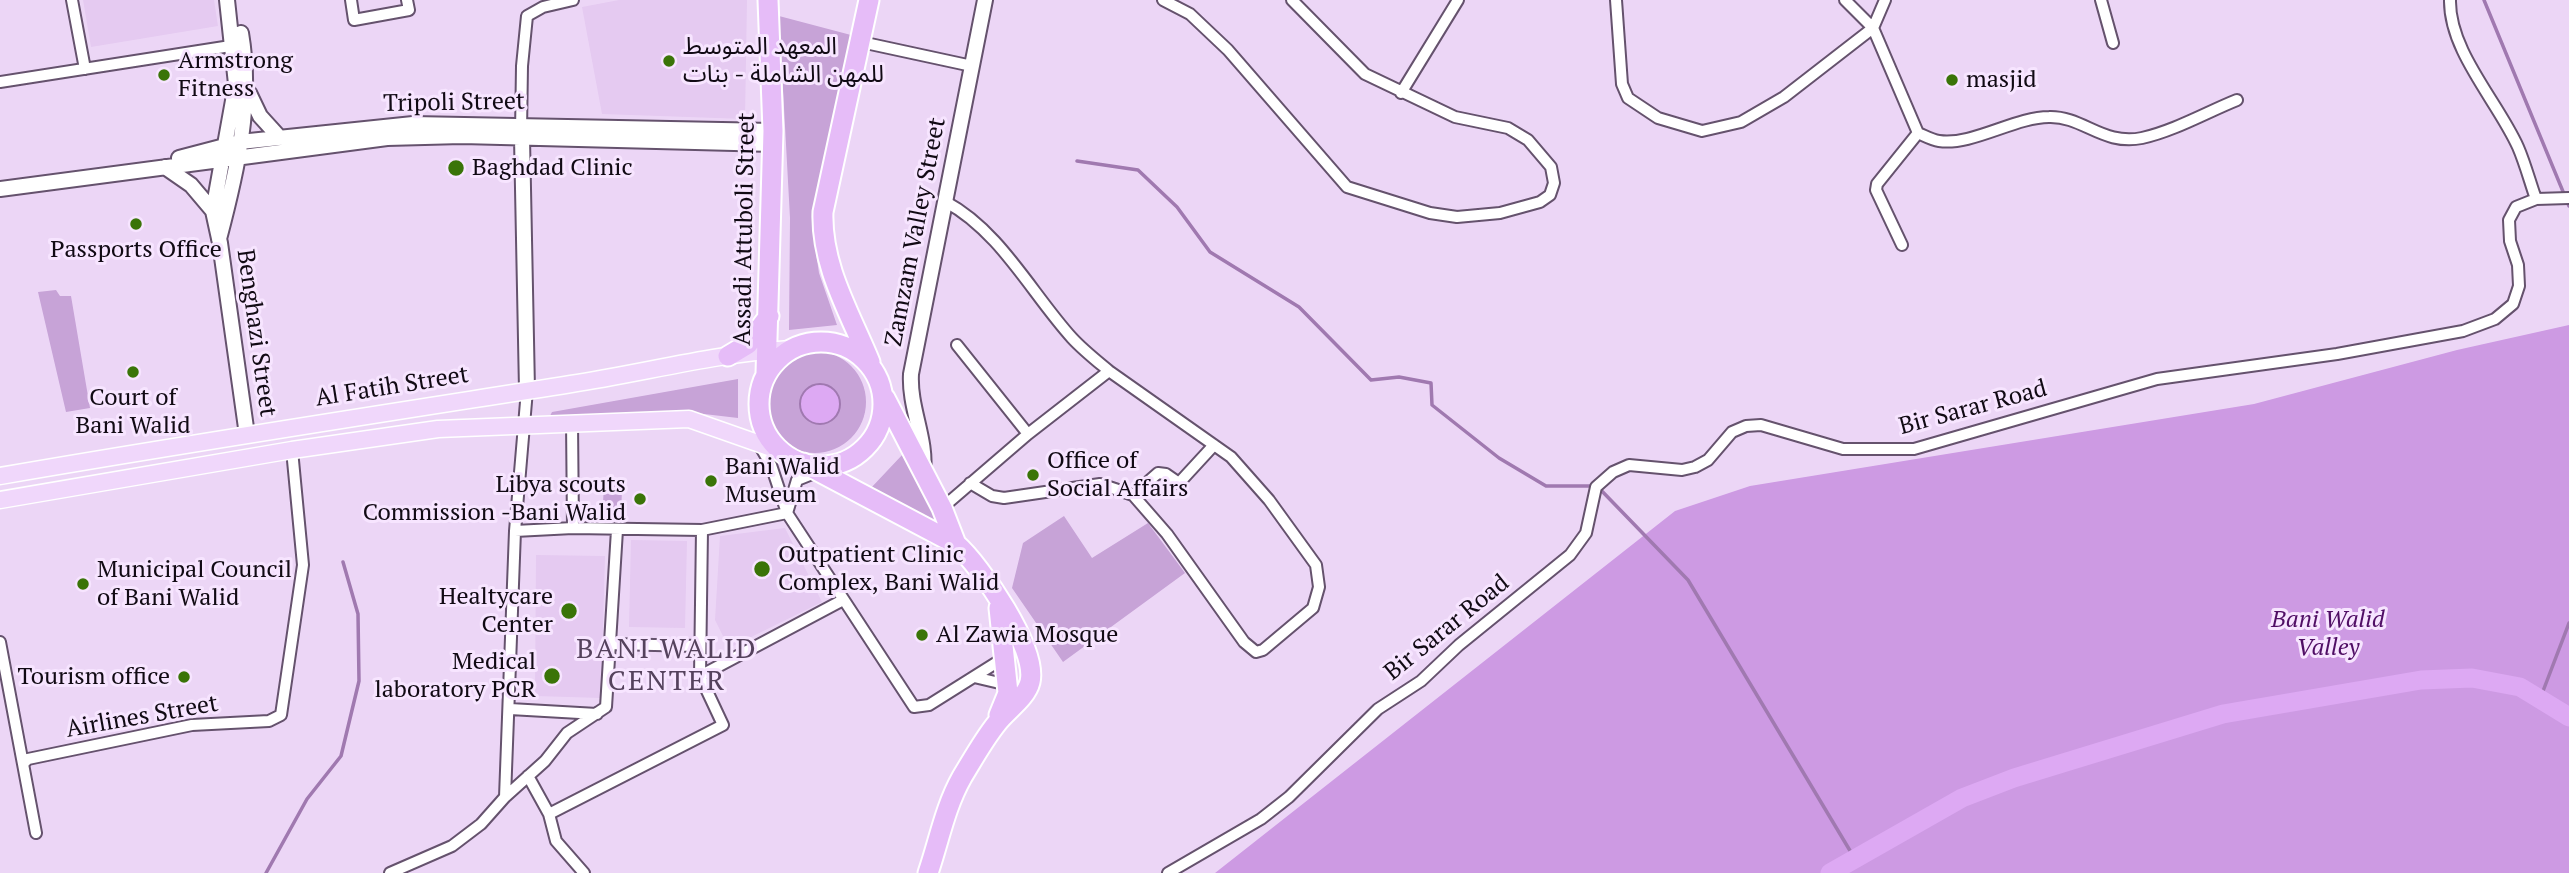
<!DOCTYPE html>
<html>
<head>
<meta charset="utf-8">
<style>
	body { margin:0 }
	canvas { display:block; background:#ecd6f6 }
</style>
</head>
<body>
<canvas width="2569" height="873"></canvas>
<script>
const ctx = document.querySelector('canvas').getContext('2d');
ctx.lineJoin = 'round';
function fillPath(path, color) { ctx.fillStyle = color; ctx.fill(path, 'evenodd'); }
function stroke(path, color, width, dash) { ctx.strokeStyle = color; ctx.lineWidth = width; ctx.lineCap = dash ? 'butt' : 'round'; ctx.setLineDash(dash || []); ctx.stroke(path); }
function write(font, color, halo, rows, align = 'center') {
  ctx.font = font + ' "PT Serif","Noto Sans Arabic",serif'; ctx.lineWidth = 6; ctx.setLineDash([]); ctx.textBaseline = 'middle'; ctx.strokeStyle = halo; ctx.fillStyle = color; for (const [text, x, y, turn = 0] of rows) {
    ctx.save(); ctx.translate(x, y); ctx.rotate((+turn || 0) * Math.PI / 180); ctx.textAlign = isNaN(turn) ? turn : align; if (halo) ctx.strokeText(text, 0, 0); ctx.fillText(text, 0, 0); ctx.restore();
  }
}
fillPath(new Path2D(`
	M83 0H214L218 26 91 47Z
	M619 0H747L745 119 602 114 582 7Z
	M785 528 822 602 729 648 715 620 720 536Z
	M631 540 687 541 685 628 629 627Z
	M536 555 605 556 601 698 535 696Z`), '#e5caf1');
fillPath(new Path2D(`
	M779 16 851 35 822 178 814 239 819 273 837 325 789 330 790 218Z
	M56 290 60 296H71L90 408 66 412 38 292Z
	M764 402a51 51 0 1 1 102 0a51 51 0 1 1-102 0Z
	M738 379V418L687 412 550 416 552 412Z
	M903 454 937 522 870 489Z
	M604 484 622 485 621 523 602 522Z
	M1064 516 1092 558 1148 523 1185 573 1063 662 1012 588 1023 543Z`), '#c7a3d7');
fillPath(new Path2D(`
	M2569 325V873H1215L1675 511 1750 486 2254 404 2457 350Z`), '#cd9ae3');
const water = new Path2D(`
	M800 404a20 20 0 1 1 40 0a20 20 0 1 1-40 0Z`);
fillPath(water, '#dda9f3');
stroke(water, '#a079b0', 2);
stroke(new Path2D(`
	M2484 0 2569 206
	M1077 161 1138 170 1177 207 1210 252 1299 307 1371 380 1399 377 1431 383 1432 405 1499 458 1546 486H1597L1688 580 1855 859
	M2540 699 2569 623
	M266 873 307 799 341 756 359 681 358 614 343 562`), '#a079b0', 3.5);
stroke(new Path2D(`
	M1830 873 1962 798 2014 778 2223 714 2421 680 2472 678 2520 687 2569 717`), '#dda9f3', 19);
const street = new Path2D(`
	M72 0 85 69
	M351 0 354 20 409 10 407 0
	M1163 0 1190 14 1228 50 1347 187 1430 213 1457 217 1500 213 1540 202 1550 195 1554 183 1551 167 1528 140 1508 128 1455 117 1365 74 1292 0
	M1616 0 1622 84 1628 98 1658 118 1702 131 1741 122 1784 97 1873 28 1885 0
	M1845 0 1873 28 1918 133C1925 136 1932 140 1939 141 1972 146 2015 117 2049 117 2083 116 2103 146 2142 138 2174 131 2207 112 2237 100
	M2101 0 2113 43
	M2450 0C2449 51 2498 102 2518 147 2525 163 2530 182 2536 199
	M861 42 972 66
	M0 82 237 45
	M1401 93 1458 0
	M521 132 522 66 527 16 543 7 573 0
	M1902 245 1876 190 1877 184 1918 133
	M957 345 1028 434
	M572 422 573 528
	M757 441 771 465 787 513 914 707 929 705 1007 656
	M970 483 992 496 1004 498 1100 484 1133 495 1167 534 1244 642 1256 652 1263 650 1313 608 1319 587 1316 565 1269 500 1231 457 1109 371
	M1133 495 1158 473 1166 474 1179 483 1214 445
	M942 508 1028 434 1109 371C1097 361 1083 350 1072 338 1032 294 1000 231 946 202
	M787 513 797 480 817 472
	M515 531 573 528 702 530 787 513
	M0 642 23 764
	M611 644 698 646
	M700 676 843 600
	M974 677 1008 685
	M510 709 597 714
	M528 776 549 814 556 841 584 873
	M505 797 545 761 567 733 606 707 617 530
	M549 814 723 725 700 676 702 530
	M36 833 23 764 28 759 192 725 269 721 281 715 303 565 292 450
	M390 873 452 846 481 824 505 797 515 531 527 390
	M1168 873 1261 819 1289 797 1378 709 1421 681 1459 645 1570 555 1586 533 1596 487 1613 472 1629 465 1682 470 1695 467 1708 460 1732 432 1746 426 1761 425 1843 449H1914L2157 379 2337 354 2463 331 2495 319 2513 304 2519 286 2518 265 2510 241 2509 220 2516 207 2536 199 2569 198`);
const secondary = new Path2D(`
	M227 0 236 84 213 211 220 243 247 435
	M249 93 260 116 280 138
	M522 138 527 390
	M179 158 240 142 413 124 773 131
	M165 167 191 185 213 211
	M0 189 387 138 462 136 773 144
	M219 239C237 171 253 103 241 33
	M923 472C927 439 909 408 911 374L985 0`);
const primary = new Path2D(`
	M0 476C190 443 380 414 571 384 644 373 717 353 791 349
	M0 500 292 450 438 429 689 419 780 451`);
const highway = new Path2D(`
	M869 0 823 212C821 266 850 313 870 362
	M759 404a62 62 0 1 1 124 0a62 62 0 1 1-124 0Z
	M728 356 748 344 769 316
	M766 373 773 131 768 0
	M885 398 942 508 956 544
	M803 463 956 544C981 566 1038 649 1030 682 1026 698 1007 710 997 723 984 739 973 759 962 777 945 807 939 841 928 873
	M999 715 1008 693 999 608`);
stroke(street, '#65526d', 14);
stroke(secondary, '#65526d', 18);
stroke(primary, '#fff', 19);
stroke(highway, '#fff', 23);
stroke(street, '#fff', 10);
stroke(secondary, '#fff', 14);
stroke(primary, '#f0d7fb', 16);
stroke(highway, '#e6bcf8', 19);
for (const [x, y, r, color] of [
	[669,61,7,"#3a7408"],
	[164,75,7,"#3a7408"],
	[1952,80,7,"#3a7408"],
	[456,168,9,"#3a7408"],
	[136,224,7,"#3a7408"],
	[133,372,7,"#3a7408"],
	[1033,475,7,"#3a7408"],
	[711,481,7,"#3a7408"],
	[640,499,7,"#3a7408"],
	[762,569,9,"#3a7408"],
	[83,584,7,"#3a7408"],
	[569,611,9,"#3a7408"],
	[922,635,7,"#3a7408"],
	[552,676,9,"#3a7408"],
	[184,677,7,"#3a7408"]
]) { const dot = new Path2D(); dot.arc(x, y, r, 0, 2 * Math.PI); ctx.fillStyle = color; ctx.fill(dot); stroke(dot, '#f7e5ff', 2.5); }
write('24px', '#110a14', '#f7e5ff', [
	["المعهد المتوسط",683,47],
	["للمهن الشاملة - بنات",683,75],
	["Armstrong",178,61],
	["Fitness",178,89],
	["masjid",1966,80],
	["Baghdad Clinic",472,168],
	["Passports Office",136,250,"center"],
	["Court of",133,398,"center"],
	["Bani Walid",133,426,"center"],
	["Office of",1047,461],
	["Social Affairs",1047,489],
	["Bani Walid",725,467],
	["Museum",725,495],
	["Libya scouts",626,485,"right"],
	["Commission -Bani Walid",626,513,"right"],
	["Outpatient Clinic",778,555],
	["Complex, Bani Walid",778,583],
	["Municipal Council",97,570],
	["of Bani Walid",97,598],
	["Healtycare",553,597,"right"],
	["Center",553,625,"right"],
	["Al Zawia Mosque",936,635],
	["Medical",536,662,"right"],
	["laboratory PCR",536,690,"right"],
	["Tourism office",170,677,"right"]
], 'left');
write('24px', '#110a14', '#f7e5ff', [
	["Tripoli Street",454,103,-1],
	["Assadi Attuboli Street",745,229,-89],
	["Zamzam Valley Street",916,232,-79],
	["Benghazi Street",256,333,82],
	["Al Fatih Street",392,387,-9],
	["Bir Sarar Road",1973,408,-15],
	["Bir Sarar Road",1447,628,-39],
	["Airlines Street",142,717,-10]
]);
write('italic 24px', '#500e65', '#f7e5ff', [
	["Bani Walid",2328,620],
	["Valley",2328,648]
]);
ctx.letterSpacing = '2px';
write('28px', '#55425d', '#f7e5ff', [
	["BANI WALID",667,650],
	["CENTER",667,682]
]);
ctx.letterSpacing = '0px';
</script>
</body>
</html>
